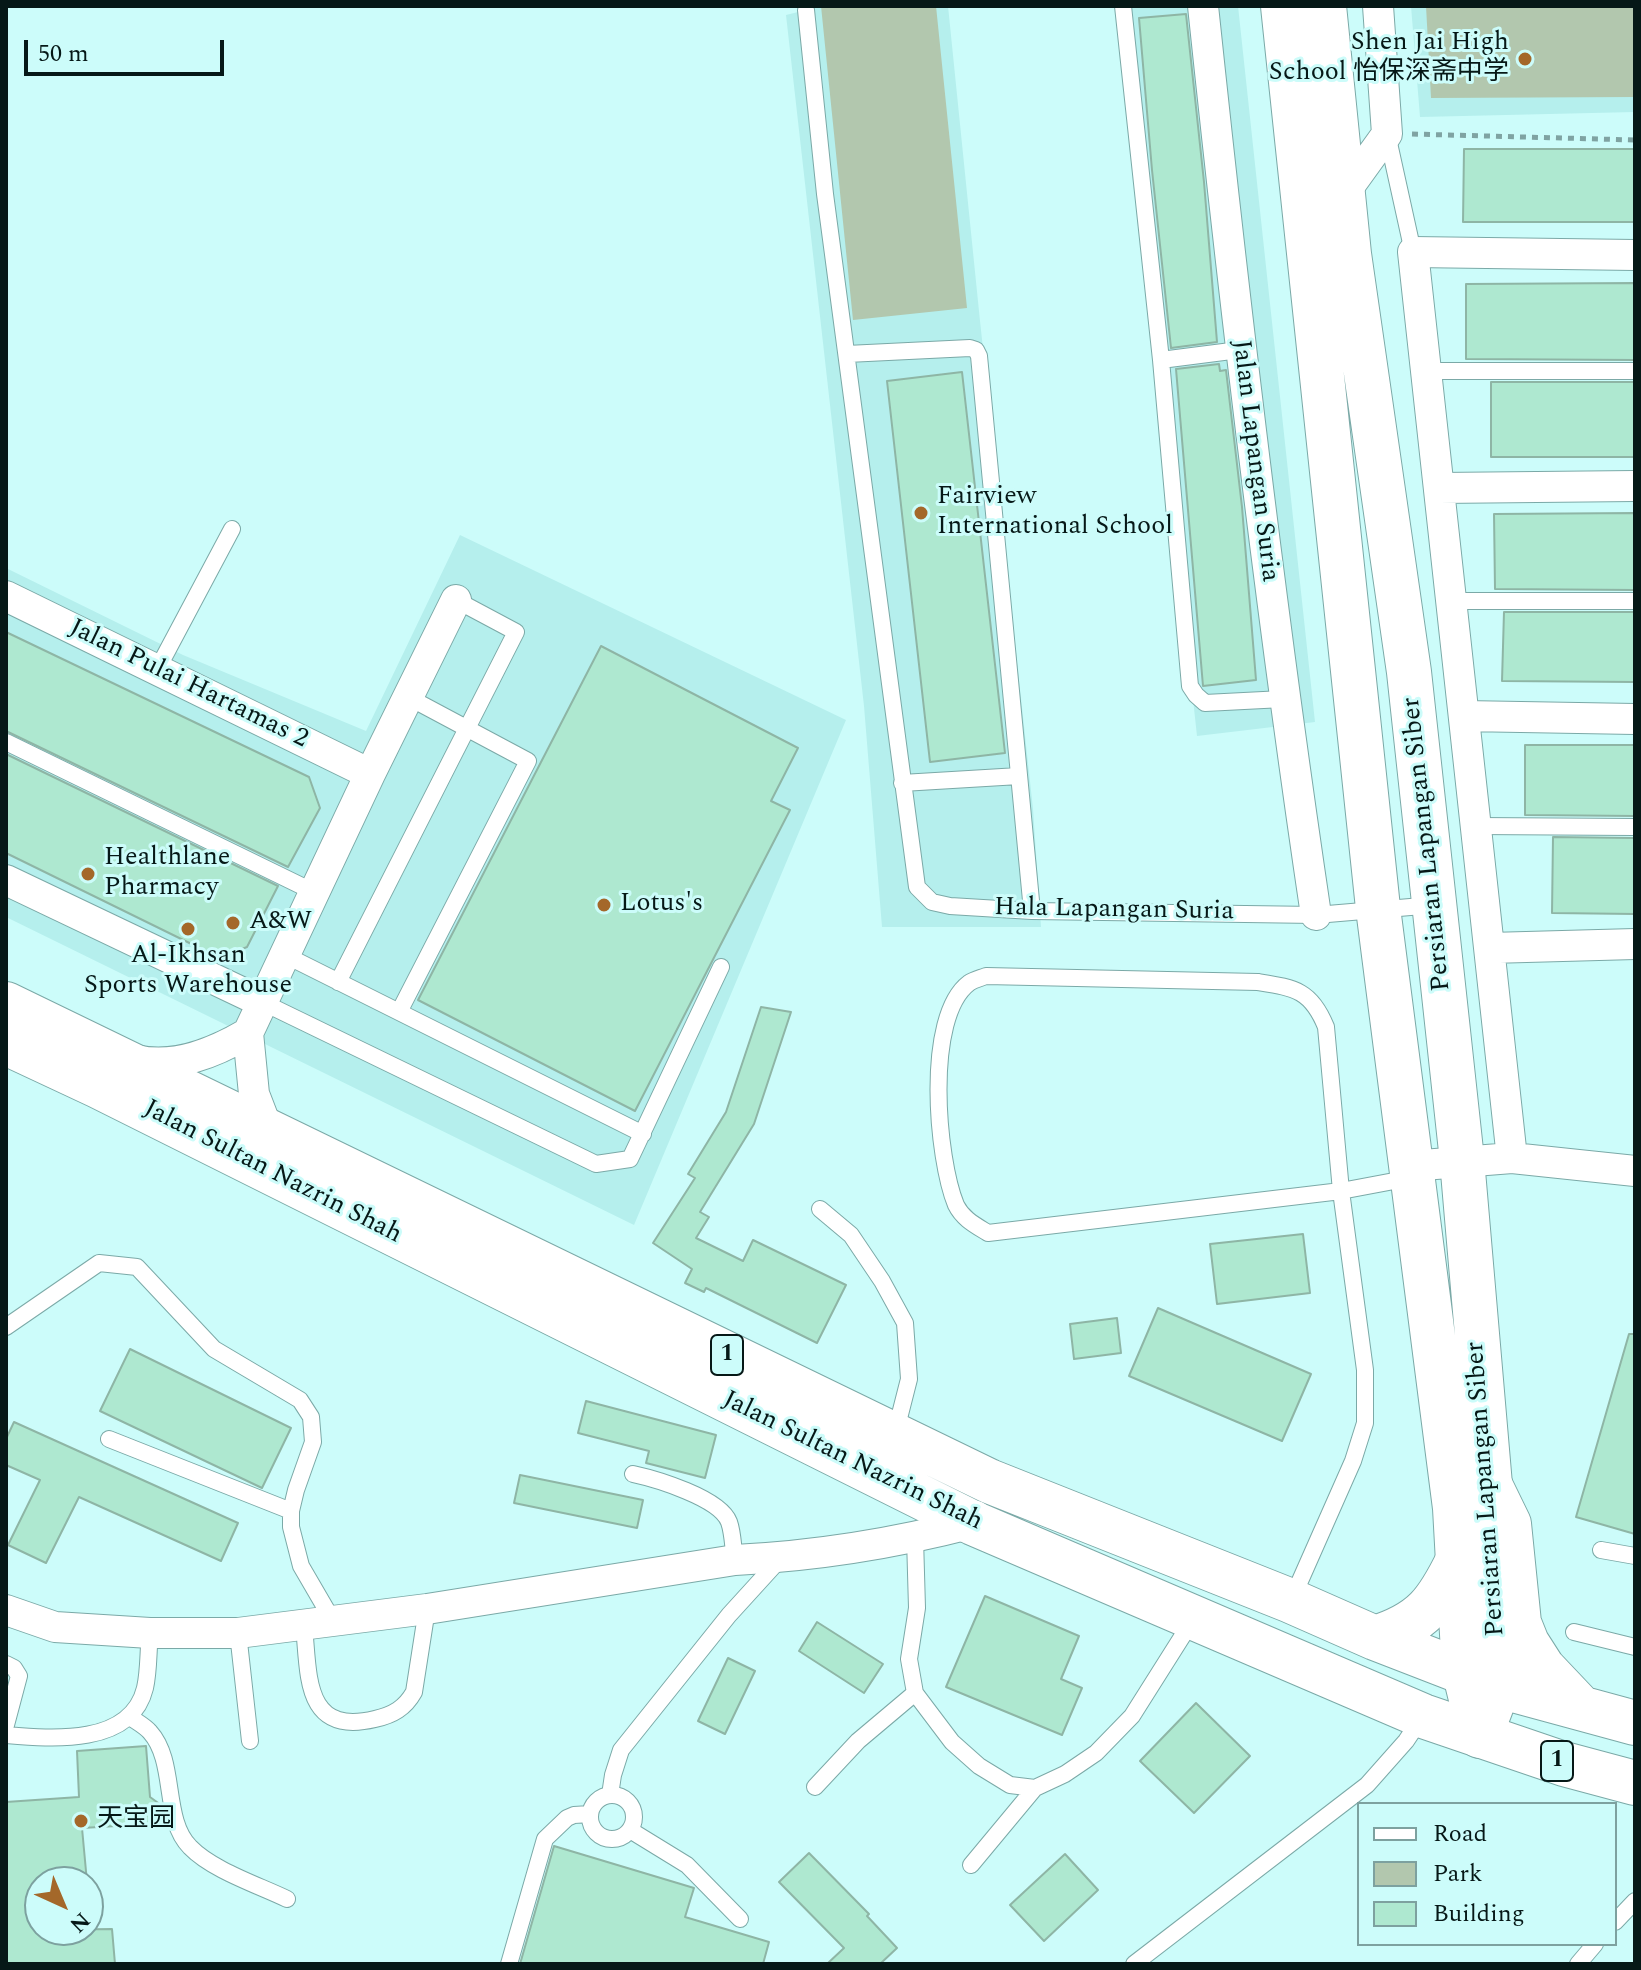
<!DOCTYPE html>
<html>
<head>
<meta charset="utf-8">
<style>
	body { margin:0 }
	#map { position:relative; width:1641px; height:1970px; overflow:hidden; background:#ccfcfa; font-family:Spectral,serif }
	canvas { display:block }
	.frame { position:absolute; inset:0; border:8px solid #061817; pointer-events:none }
	.legend { position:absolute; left:1357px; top:1802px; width:260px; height:144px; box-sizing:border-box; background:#ccfcfa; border:2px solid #7da19f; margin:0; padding:10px 14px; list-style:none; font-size:24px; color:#061817 }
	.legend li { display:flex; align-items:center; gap:16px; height:40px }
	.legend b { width:40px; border:2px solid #7da19f }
	.north { position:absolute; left:24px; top:1866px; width:80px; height:80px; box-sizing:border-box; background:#ccfcfa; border:2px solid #7da19f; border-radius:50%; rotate:136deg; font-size:22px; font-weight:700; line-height:32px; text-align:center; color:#061817 }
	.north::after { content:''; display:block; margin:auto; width:28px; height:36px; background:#a4682a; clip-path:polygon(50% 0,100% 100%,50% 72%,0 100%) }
	.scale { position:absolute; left:24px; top:40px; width:200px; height:36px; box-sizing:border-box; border:4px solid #061817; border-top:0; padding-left:10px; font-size:24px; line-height:28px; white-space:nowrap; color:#061817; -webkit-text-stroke:6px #ccfcfa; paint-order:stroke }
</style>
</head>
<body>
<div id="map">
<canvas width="1641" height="1970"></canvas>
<div class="frame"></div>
<ul class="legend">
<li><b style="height:10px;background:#fff"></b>Road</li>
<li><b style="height:22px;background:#b2c7ae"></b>Park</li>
<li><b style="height:22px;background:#aee8d0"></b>Building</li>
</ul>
<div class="north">N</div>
<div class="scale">50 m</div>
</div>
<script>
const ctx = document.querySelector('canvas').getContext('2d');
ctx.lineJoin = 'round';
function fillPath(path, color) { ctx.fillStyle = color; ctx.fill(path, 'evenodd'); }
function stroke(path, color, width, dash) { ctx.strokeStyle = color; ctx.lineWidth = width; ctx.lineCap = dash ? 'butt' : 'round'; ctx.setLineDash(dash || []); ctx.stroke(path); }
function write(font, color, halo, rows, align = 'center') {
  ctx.font = font + ' Spectral,"Noto Sans SC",serif'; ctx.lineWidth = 6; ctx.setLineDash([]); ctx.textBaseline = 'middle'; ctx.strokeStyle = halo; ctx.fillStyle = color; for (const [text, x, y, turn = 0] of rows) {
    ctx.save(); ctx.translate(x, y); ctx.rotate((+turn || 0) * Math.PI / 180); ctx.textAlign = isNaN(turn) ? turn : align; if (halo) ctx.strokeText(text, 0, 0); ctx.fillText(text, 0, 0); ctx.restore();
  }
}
fillPath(new Path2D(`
	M798 6H948L980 321 1033 809 1041 927H882L864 706 786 15 798 12Z
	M1118 6H1238L1315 722 1197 736Z
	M1411 6H1635V112L1420 117Z
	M460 535 846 720 634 1225 6 917V568L183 655 366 731Z`), '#b5efed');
fillPath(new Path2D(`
	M821 6H936L967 308 853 320Z
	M1426 6H1635V97L1431 98Z`), '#b2c7ae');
const building = new Path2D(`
	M1186 14 1204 182 1217 342 1171 348 1152 170 1139 18Z
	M1464 149H1635V222H1463Z
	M1635 283V360L1466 359V284Z
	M1219 364 1220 371 1226 370 1242 507 1256 680 1203 686 1176 369Z
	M962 372 1005 753 930 762 887 381Z
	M1491 382H1635V457H1491Z
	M1635 513V590L1495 589 1494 514Z
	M1504 612H1635V682L1502 681Z
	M6 632 309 777 320 808 288 867 6 731Z
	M601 646 798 748 771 801 790 810 635 1111 418 1000Z
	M1525 745H1635V816L1525 815Z
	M6 754 278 886 247 947 220 958 6 853Z
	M1553 837 1635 838V914L1552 913Z
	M761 1007 791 1012 754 1124 700 1212 709 1217 696 1238 743 1261 753 1240 846 1285 817 1343 706 1288 704 1292 685 1283 692 1269 653 1243 695 1178 688 1174 726 1112Z
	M1303 1234 1310 1293 1217 1304 1210 1244Z
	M1158 1308 1311 1374 1282 1441 1129 1376Z
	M1117 1318 1121 1353 1074 1359 1070 1324Z
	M1629 1334H1635V1534L1576 1517Z
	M130 1349 291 1428 262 1488 100 1411Z
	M586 1401 716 1435 705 1478 646 1463 649 1451 578 1433Z
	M14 1422 238 1523 221 1561 79 1497 46 1563 8 1545 40 1480 6 1465V1439Z
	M520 1475 643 1500 637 1528 514 1503Z
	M985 1596 1079 1636 1061 1679 1082 1688 1062 1735 946 1687Z
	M817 1622 883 1664 864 1693 799 1651Z
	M728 1658 755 1671 725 1734 698 1721Z
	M1196 1703 1250 1756 1194 1813 1140 1761Z
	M146 1746 150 1797 161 1805 160 1818 151 1824 82 1828 87 1882H40V1930L112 1929 115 1964H6V1802L79 1797 77 1751Z
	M554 1846 694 1888 685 1917 769 1942 763 1964H520Z
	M809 1853 869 1914 867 1916 897 1948 880 1964H827L844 1948 779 1882Z
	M1065 1854 1098 1890 1044 1941 1010 1905Z`);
fillPath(building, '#aee8d0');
stroke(building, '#8eb5a5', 2);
const lane = new Path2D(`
	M1123 6 1161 360 1190 686 1196 695 1205 703 1283 699
	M806 10 825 194 917 887 932 902 950 906 1032 911 1316 915 1434 905
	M1387 134 1413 252
	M847 354 970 348 976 350 979 356 1032 911
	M1161 360 1239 350
	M1426 371H1635
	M1451 601H1635
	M157 670 232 529
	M6 742 314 892
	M902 783 1019 776
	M1476 826 1635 827
	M285 955 643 1134
	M338 982 516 632 456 600
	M262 1002 596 1164 630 1159 721 967
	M399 1012 528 761 408 697
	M820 1209 851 1235 882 1281 905 1323 909 1379 895 1434
	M6 1327 99 1263 137 1267 214 1349 300 1400 311 1417 313 1442 296 1490 291 1511V1527L301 1566 333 1621
	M109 1439 291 1511
	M633 1474C656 1479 720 1498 729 1522 733 1533 733 1548 735 1560
	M915 1538 917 1608 909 1659 915 1693 952 1742 979 1766 1010 1785 1035 1788 1065 1774 1096 1753 1132 1716 1192 1621
	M1601 1550 1635 1556
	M1292 1599 1353 1461 1365 1423V1370L1341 1191 1326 1027C1311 990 1295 988 1258 982L986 976C981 978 973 980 969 983 924 1017 937 1159 956 1205 963 1219 975 1225 988 1233L1341 1191 1410 1178
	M304 1626C309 1676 304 1736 375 1719 393 1715 405 1708 414 1692L427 1609
	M1574 1632 1635 1647
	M238 1633 250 1741
	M6 1664 14 1668 19 1676 6 1725
	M130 1717C137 1722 145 1726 150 1732 177 1762 162 1819 190 1847 212 1870 258 1885 287 1899
	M6 1735C52 1739 131 1746 145 1688 149 1671 148 1651 150 1633
	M815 1787 858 1741 915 1693
	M610 1795 613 1775 621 1750 729 1615 780 1559
	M590 1817a22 22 0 1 1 44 0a22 22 0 1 1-44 0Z
	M630 1830 687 1865 740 1919
	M971 1865 1035 1788
	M1615 1922 1635 1901
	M509 1964 545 1839 567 1818 574 1815 590 1814
	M1134 1964 1367 1785 1406 1741 1422 1717
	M1578 1964 1595 1944`);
const street = new Path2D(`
	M1203 6C1235 310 1271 613 1316 915
	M1343 195 1387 134 1378 6
	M1439 488 1635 486
	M6 596 370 774
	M1464 716 1635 719
	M6 880 262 1002
	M1490 948 1635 944
	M136 1060C175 1069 214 1053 248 1033
	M269 1133 254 1094 248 1033 370 774 456 600
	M1512 1158 1413 252 1635 255
	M1410 1166 1512 1158 1635 1171
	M6 1610 55 1627 150 1633H238L427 1609 735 1560C816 1556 896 1543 973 1523L976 1516`);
const secondary = new Path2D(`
	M1283 6 1378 908 1455 1508 1464 1670 1473 1707
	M1324 6 1349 254 1409 672 1462 1160 1490 1485 1499 1686 1480 1736`);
const highway = new Path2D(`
	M6 1004 989 1481 1291 1601 1375 1638 1499 1686 1635 1723
	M6 1043 98 1086 973 1523 1423 1716 1564 1764 1635 1783
	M1490 1485 1509 1524 1519 1623 1527 1643 1543 1668 1579 1706
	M1375 1638C1423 1623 1437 1603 1458 1560`);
stroke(lane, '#7ba9a7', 18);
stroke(street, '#7ba9a7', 32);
stroke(secondary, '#7ba9a7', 46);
stroke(highway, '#7ba9a7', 46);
stroke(new Path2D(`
	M1412 134 1635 140`), '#7fa3a2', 5, [6, 6]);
stroke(lane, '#fff', 16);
stroke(street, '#fff', 30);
stroke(secondary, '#fff', 44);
stroke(highway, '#fff', 44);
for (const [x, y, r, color] of [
	[1525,59,8,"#a4682a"],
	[921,513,8,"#a4682a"],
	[88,874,8,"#a4682a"],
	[604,905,8,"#a4682a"],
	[233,923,8,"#a4682a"],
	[188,929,8,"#a4682a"],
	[81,1821,8,"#a4682a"]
]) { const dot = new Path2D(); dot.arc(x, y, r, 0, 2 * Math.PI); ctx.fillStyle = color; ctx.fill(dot); stroke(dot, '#ccfcfa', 3); }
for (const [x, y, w] of [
	[727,1355,32],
	[1557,1761,32]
]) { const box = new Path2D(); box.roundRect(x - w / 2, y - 20, w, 40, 6); ctx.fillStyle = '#ccfcfa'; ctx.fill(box); stroke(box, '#061817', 2); }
write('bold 24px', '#061817', null, [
	["1",727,1355],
	["1",1557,1761]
]);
write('26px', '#061817', '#ccfcfa', [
	["Shen Jai High",1509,44,"right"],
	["School 怡保深斋中学",1509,74,"right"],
	["Fairview",937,498],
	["International School",937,528],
	["Healthlane",104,859],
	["Pharmacy",104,889],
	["Lotus's",620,905],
	["A&W",249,923],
	["Al-Ikhsan",188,957,"center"],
	["Sports Warehouse",188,987,"center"],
	["天宝园",97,1821]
], 'left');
write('26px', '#061817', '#ccfcfa', [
	["Jalan Lapangan Suria",1254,461,83],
	["Jalan Pulai Hartamas 2",188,685,26],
	["Persiaran Lapangan Siber",1428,844,-96],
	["Hala Lapangan Suria",1114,911,1],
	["Jalan Sultan Nazrin Shah",272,1173,27],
	["Jalan Sultan Nazrin Shah",852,1462,26],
	["Persiaran Lapangan Siber",1487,1489,-94]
]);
</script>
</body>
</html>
